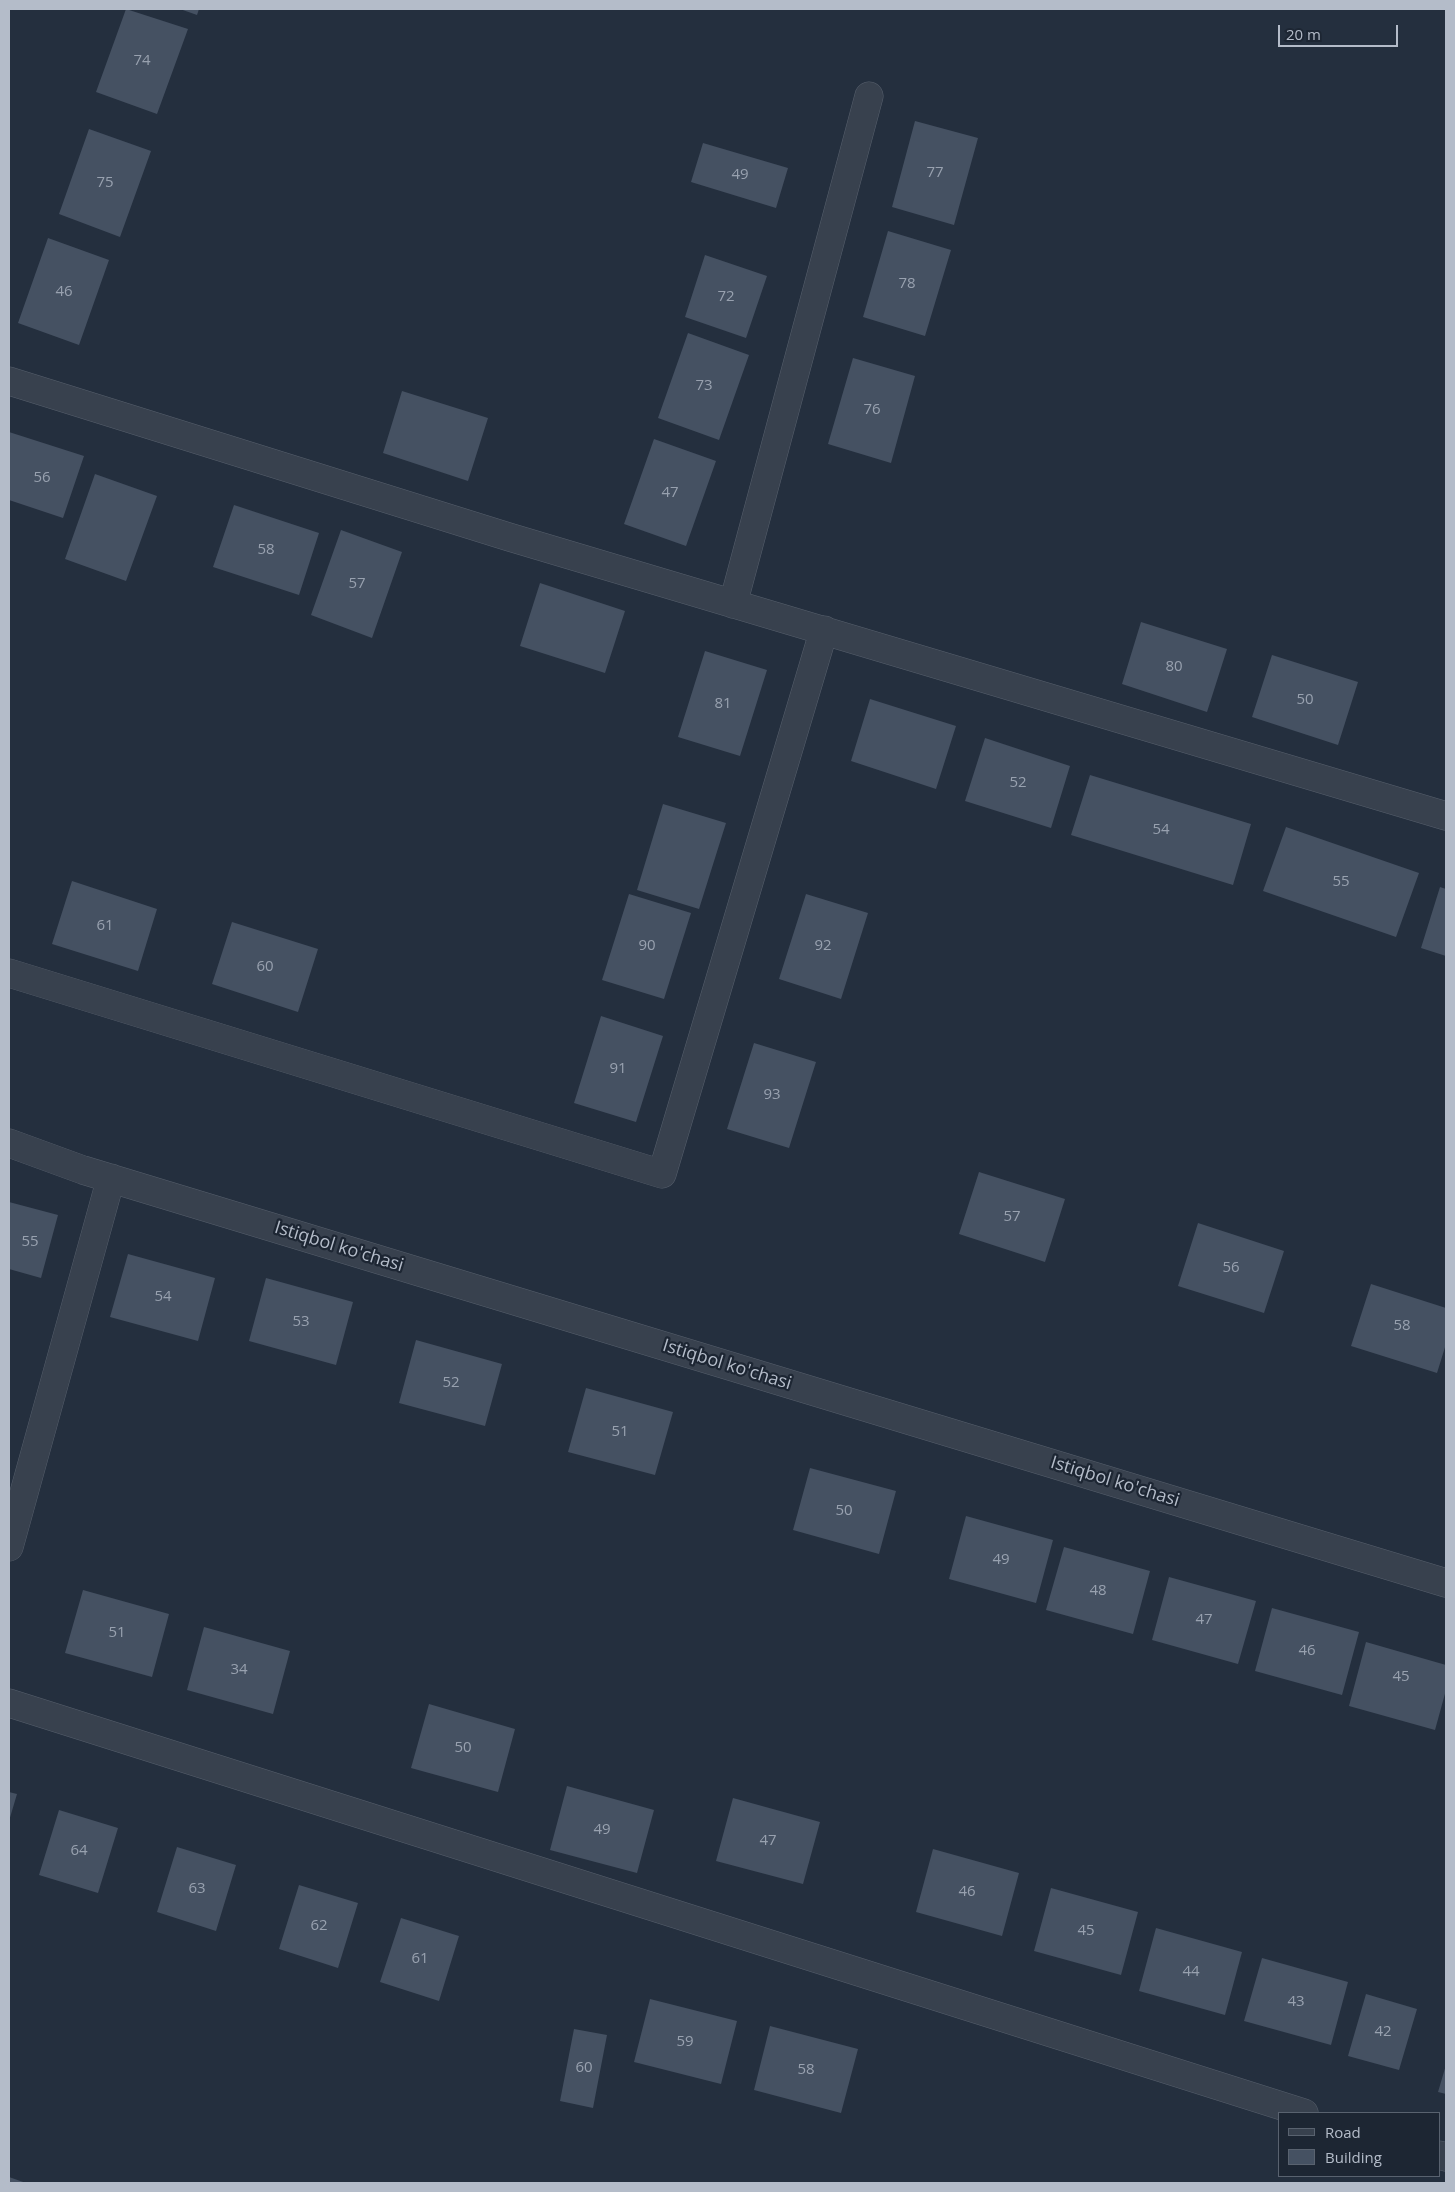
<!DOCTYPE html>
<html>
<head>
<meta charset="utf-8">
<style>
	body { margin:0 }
	#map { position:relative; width:1455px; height:2192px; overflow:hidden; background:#242f3e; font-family:"Open Sans",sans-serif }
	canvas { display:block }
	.frame { position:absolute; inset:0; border:10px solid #b4bcc9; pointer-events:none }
	.legend { position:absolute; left:1278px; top:2112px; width:162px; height:65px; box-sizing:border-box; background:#1d2633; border:1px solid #59626f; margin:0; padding:6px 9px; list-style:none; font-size:15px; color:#b4bcc9 }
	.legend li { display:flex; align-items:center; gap:10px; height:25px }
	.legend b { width:25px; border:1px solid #59626f }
	.scale { position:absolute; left:1278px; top:25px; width:120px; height:22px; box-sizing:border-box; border:2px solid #b4bcc9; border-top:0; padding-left:6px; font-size:15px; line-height:18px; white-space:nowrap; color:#b4bcc9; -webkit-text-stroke:4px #1d2633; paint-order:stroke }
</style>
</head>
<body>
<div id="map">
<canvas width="1455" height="2192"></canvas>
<div class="frame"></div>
<ul class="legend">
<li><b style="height:6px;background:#38414e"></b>Road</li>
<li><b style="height:14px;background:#455162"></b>Building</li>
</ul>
<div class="scale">20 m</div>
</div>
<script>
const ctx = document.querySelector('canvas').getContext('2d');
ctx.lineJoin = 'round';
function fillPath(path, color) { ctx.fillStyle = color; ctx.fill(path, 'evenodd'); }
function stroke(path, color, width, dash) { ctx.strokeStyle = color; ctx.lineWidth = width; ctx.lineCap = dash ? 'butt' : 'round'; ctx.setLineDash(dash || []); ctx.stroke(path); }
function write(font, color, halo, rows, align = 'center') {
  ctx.font = font + ' "Open Sans",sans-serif'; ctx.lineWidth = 4.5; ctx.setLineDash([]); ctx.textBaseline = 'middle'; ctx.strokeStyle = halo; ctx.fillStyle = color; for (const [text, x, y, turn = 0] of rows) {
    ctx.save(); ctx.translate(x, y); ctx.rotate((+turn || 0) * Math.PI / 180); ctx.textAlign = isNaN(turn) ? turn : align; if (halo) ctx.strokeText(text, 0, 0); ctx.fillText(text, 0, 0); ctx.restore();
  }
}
fillPath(new Path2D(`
	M126 9 188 29 157 114 96 92Z
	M180 9H199L197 15Z
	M915 121 978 138 954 225 892 207Z
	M89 129 151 151 120 237 59 214Z
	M703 143 788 168 776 208 691 182Z
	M888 231 951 250 925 336 863 317Z
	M48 238 109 260 79 345 18 323Z
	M705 255 767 276 746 338 685 317Z
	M688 333 749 355 719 440 658 418Z
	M853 358 915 376 891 463 828 444Z
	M402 391 488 418 468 481 383 453Z
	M9 432 84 456 63 518 9 500Z
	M654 439 716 461 686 546 624 524Z
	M95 474 157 496 126 581 65 559Z
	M234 505 319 533 299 595 213 567Z
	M341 530 402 552 372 638 311 615Z
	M540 583 625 611 605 673 520 646Z
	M1141 622 1227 649 1207 712 1122 684Z
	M705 651 767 670 740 756 678 737Z
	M1272 655 1358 682 1338 745 1252 717Z
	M870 699 956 726 936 789 851 761Z
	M985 738 1070 766 1051 828 965 801Z
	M1090 775 1251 824 1233 885 1071 835Z
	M663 804 726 823 699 909 637 890Z
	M1286 827 1419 873 1396 937 1263 891Z
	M72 881 157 909 138 971 52 944Z
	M1440 887 1446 889V956L1421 948Z
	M629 894 691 913 664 999 602 980Z
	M806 894 868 913 841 999 779 979Z
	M232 922 318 949 298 1012 212 984Z
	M601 1016 663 1036 636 1122 574 1103Z
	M754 1043 816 1062 789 1148 727 1129Z
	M979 1172 1065 1199 1045 1262 959 1234Z
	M9 1202 58 1215 41 1278 9 1269Z
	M1198 1223 1284 1251 1264 1313 1178 1286Z
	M128 1254 215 1278 198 1341 110 1317Z
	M266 1278 353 1302 336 1365 249 1341Z
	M1371 1284 1446 1308V1344L1437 1373 1351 1346Z
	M416 1340 502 1364 485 1426 399 1403Z
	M586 1388 673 1412 655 1475 568 1452Z
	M810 1468 896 1491 879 1554 793 1530Z
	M966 1516 1053 1540 1036 1603 949 1579Z
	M1064 1547 1150 1571 1133 1634 1046 1610Z
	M1169 1577 1256 1601 1238 1664 1152 1640Z
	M83 1590 169 1614 152 1677 65 1653Z
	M1272 1608 1359 1632 1342 1695 1255 1671Z
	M204 1627 290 1651 273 1714 187 1690Z
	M1366 1642 1446 1665V1690L1435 1730 1349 1706Z
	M429 1704 515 1729 498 1792 411 1768Z
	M567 1786 654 1810 637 1873 550 1850Z
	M9 1792 17 1794 9 1821Z
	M733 1798 820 1822 803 1884 716 1861Z
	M59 1810 118 1828 98 1893 39 1875Z
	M177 1847 236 1865 216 1931 157 1912Z
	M933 1849 1019 1873 1002 1936 916 1912Z
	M299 1885 358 1903 338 1968 279 1949Z
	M1051 1888 1138 1912 1121 1975 1034 1951Z
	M401 1918 459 1936 439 2001 380 1982Z
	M1156 1928 1242 1952 1225 2015 1139 1991Z
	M1262 1958 1348 1982 1331 2045 1244 2021Z
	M1366 1994 1417 2009 1399 2070 1348 2056Z
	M650 1999 737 2021 721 2084 634 2062Z
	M770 2026 858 2049 841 2113 754 2090Z
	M574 2029 607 2035 593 2108 560 2101Z
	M1446 2065V2094L1438 2092Z
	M9 2177 26 2183H9Z`), '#455162');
const street = new Path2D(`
	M9 381 509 537 1446 816
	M733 604 869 96
	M9 973 662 1174 824 630
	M9 1143 83 1170 1446 1583
	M9 1547 111 1178
	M9 1703 1304 2113
	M1439 2155 1446 2157`);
stroke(street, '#565f6c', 29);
stroke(street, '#38414e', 28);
write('15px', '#98a1af', null, [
	["74",142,61],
	["77",935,173],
	["49",740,175],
	["75",105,183],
	["78",907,284],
	["46",64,292],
	["72",726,297],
	["73",704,386],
	["76",872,410],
	["56",42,478],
	["47",670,493],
	["58",266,550],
	["57",357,584],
	["80",1174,667],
	["50",1305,700],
	["81",723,704],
	["52",1018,783],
	["54",1161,830],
	["55",1341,882],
	["61",105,926],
	["90",647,946],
	["92",823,946],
	["60",265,967],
	["91",618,1069],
	["93",772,1095],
	["57",1012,1217],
	["55",30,1242],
	["56",1231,1268],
	["54",163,1297],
	["53",301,1322],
	["58",1402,1326],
	["52",451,1383],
	["51",620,1432],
	["50",844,1511],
	["49",1001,1560],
	["48",1098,1591],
	["47",1204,1620],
	["51",117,1633],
	["46",1307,1651],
	["34",239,1670],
	["45",1401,1677],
	["50",463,1748],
	["49",602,1830],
	["47",768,1841],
	["64",79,1851],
	["63",197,1889],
	["46",967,1892],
	["62",319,1926],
	["45",1086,1931],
	["61",420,1959],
	["44",1191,1972],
	["43",1296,2002],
	["42",1383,2032],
	["59",685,2042],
	["60",584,2068],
	["58",806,2070]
]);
write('18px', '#b4bcc9', '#1d2633', [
	["Istiqbol ko'chasi",339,1247,17],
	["Istiqbol ko'chasi",727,1365,17],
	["Istiqbol ko'chasi",1115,1482,17]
]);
</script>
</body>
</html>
